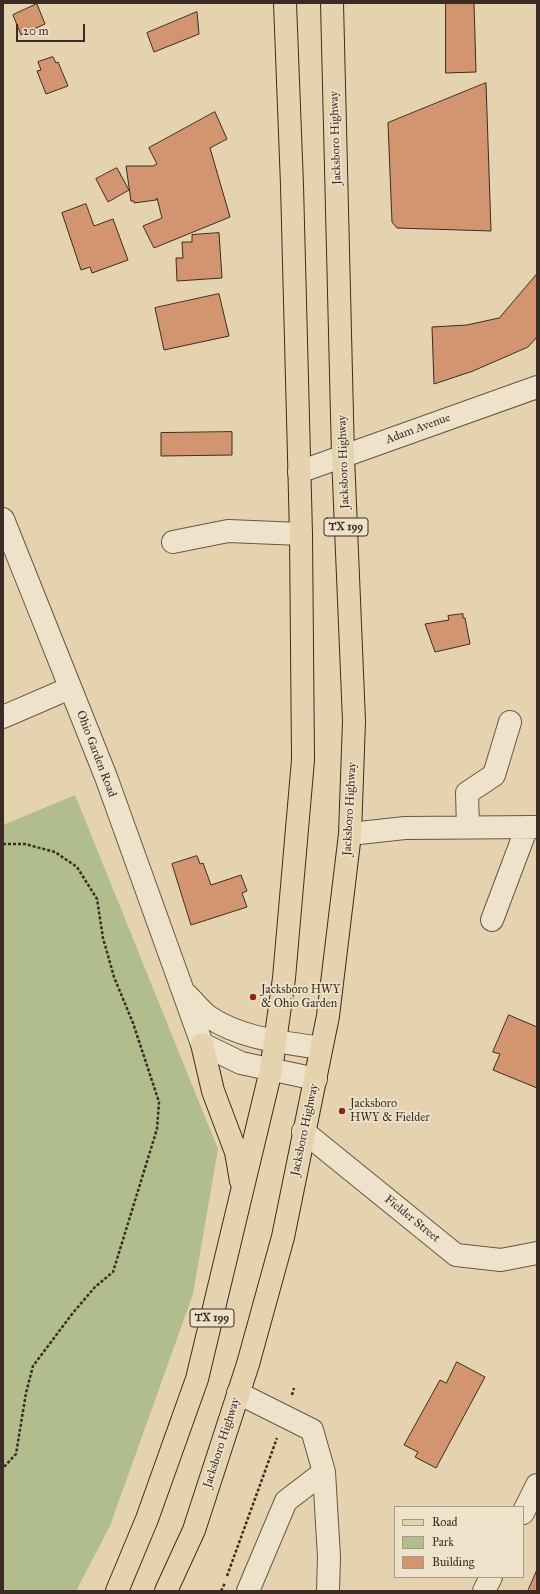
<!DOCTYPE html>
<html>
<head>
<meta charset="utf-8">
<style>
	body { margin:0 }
	#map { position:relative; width:540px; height:1594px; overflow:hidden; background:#e5d3af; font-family:"IM FELL Great Primer",serif }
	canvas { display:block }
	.frame { position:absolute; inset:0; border:4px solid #3b2c24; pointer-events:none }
	.legend { position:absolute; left:394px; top:1506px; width:130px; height:72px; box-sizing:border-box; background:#eee2cb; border:1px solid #a69988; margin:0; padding:5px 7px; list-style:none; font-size:12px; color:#3b2c24 }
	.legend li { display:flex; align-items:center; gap:8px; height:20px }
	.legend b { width:20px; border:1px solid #a69988 }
	.scale { position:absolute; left:16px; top:24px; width:69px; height:18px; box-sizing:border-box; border:2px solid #3b2c24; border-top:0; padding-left:5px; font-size:12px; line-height:14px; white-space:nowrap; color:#3b2c24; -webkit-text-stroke:3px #eee2cb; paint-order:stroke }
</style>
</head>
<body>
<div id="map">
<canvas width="540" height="1594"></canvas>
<div class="frame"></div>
<ul class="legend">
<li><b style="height:5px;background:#e5d3af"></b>Road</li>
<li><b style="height:11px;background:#b1bd8d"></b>Park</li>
<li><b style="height:11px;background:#d2956f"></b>Building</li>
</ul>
<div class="scale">20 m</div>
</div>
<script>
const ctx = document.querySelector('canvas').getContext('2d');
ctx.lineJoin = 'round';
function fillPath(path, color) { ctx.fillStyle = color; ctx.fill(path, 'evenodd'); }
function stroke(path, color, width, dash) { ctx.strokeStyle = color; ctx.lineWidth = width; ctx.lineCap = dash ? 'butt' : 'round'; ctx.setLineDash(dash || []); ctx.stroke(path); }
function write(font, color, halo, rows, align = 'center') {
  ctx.font = font + ' "IM FELL Great Primer",serif'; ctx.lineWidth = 3.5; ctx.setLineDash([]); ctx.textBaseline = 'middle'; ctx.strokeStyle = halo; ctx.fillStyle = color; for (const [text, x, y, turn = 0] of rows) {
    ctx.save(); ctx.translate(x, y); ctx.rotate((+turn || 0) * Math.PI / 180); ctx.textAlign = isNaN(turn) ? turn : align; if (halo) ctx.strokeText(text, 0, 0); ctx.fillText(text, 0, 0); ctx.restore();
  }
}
fillPath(new Path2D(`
	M75 795 218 1149 193 1294 110 1526 76 1591H3V825Z`), '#b1bd8d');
const building = new Path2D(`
	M446 3H474L476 72 446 73Z
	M37 4 45 24 21 35 13 15Z
	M197 12 199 34 154 52 147 33Z
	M53 57 56 63 58 62 68 86 46 94 37 71 41 70 38 62Z
	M486 83 491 231 397 228 392 222 388 123Z
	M215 112 227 139 210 148 230 217 154 248 143 226 162 218 157 198 156 200 134 203V201H131L126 166H153L157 164 149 148Z
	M117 168 129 190 108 202 96 179Z
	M86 204 94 226 113 219 128 260 92 273 90 267 81 270 62 213Z
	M219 233 222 278 177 281 176 258H183L182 242H192V235Z
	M537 274V337L528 347 473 371 434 384 432 327 467 325 499 318Z
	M219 294 229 336 164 350 155 308Z
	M232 432V455L161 456V433Z
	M463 614V618H465L470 644 435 652 425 624 449 620 448 616Z
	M197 856 200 864 203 863 211 885 241 875 247 891 242 893 247 907 191 925 172 864Z
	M509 1015 537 1027V1088L493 1070 500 1054 493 1052Z
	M457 1362 485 1377 436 1468 415 1457 418 1452 404 1445 440 1380 446 1383Z
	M537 1570V1591H528Z`);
fillPath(building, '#d2956f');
stroke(building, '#3b2c24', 1);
const minor = new Path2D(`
	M299 472 537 387
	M3 519 106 777 202 1044 241 1063 316 1079
	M173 542 228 531 301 534
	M3 717 70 688
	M468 827 467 793 494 775 510 722
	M350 834 405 828 537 827
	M492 920 527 827
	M187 995C194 1002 201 1011 209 1017 242 1039 283 1042 321 1048
	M303 1131 456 1255 501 1260 537 1253
	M238 1393 312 1430 324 1472 329 1557 328 1591
	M523 1513 537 1485
	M248 1591 286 1501 324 1472
	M484 1591 491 1577`);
const major = new Path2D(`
	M202 1044 213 1091 236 1152 241 1181
	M117 1591 147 1519 197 1379 271 1070 284 978 303 760 301 534 292 185 285 3
	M166 1591 194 1530 248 1364 283 1237 328 1016 350 834 354 721 343 456 332 3`);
stroke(minor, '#665647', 24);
stroke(major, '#3b2c24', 24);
stroke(new Path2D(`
	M3 844H25L55 852 77 867 97 899 103 938 114 977 133 1023 159 1102 157 1129 113 1272 95 1287 72 1314 33 1366 26 1393 16 1454 3 1468
	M292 1395 294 1388
	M227 1576 277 1438
	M221 1591 225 1583`), '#3b2c24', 2.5, [3, 2]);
stroke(minor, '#eee2cb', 22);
stroke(major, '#e5d3af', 22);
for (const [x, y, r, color] of [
	[253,997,4,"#8f2418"],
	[342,1111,4,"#8f2418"]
]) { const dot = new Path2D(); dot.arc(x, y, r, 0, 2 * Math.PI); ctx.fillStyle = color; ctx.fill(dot); stroke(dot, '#eee2cb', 1.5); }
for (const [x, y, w] of [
	[346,527,44],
	[212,1318,44]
]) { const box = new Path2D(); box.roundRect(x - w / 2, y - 9, w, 18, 3); ctx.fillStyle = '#eee2cb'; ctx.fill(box); stroke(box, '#3b2c24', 1); }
write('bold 11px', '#3b2c24', null, [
	["TX 199",346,527],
	["TX 199",212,1318]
]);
write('12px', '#3b2c24', '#eee2cb', [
	["Jacksboro Highway",336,138,-92],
	["Adam Avenue",418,429,-20],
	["Jacksboro Highway",344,462,-92],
	["Ohio Garden Road",96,754,69],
	["Jacksboro Highway",350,809,-87],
	["Jacksboro Highway",305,1130,-78],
	["Fielder Street",412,1219,39],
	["Jacksboro Highway",222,1443,-72]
]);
write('12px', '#3b2c24', '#eee2cb', [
	["Jacksboro HWY",261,990],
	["& Ohio Garden",261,1004],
	["Jacksboro",350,1104],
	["HWY & Fielder",350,1118]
], 'left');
</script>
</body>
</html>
